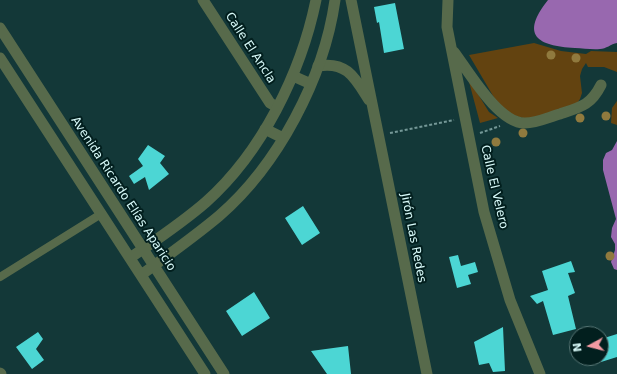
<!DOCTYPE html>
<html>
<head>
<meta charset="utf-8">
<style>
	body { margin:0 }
	#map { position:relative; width:617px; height:374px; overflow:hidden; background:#133838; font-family:"DejaVu Sans",sans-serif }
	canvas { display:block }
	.north { position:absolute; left:569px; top:326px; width:40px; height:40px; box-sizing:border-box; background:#021f1e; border:1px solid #587776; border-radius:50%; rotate:263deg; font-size:11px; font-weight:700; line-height:16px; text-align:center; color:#d9fbfa }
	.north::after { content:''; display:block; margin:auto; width:14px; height:18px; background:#f49aa2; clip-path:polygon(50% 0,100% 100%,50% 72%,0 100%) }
</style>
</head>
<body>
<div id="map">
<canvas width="617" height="374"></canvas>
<div class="north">N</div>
</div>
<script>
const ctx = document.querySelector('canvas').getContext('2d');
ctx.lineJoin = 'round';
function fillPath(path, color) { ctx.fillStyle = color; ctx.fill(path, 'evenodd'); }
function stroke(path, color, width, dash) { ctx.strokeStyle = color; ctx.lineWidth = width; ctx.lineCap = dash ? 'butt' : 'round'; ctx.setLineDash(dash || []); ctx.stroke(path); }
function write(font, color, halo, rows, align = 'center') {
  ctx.font = font + ' "DejaVu Sans",sans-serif'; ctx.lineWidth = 4; ctx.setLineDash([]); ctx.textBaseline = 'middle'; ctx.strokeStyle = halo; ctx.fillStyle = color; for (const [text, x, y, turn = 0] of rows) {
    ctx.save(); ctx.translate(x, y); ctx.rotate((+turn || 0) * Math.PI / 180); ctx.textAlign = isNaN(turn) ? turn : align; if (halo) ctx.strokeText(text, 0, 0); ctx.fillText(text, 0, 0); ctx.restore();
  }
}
fillPath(new Path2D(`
	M534 43 561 51 586 54 591 51 617 52V72L604 67H588L586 63 582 69 580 76 582 93 580 99 576 105 535 119 523 118 511 115 499 106 469 55Z
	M468 78 489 112 498 118 480 123Z
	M617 101V125L611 123 612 108Z`), '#634310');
fillPath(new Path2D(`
	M548 0H617V43C611 44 606 49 600 49 592 50 583 48 575 48 537 46 520 35 548 0Z
	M617 141V270L614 269 611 262 615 250V244L611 237 612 228 616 219 603 170V160L606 153 612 150Z`), '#9868af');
fillPath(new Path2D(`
	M395 3 404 49 384 53 379 22 377 23 374 7Z
	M148 145 165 156 160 163 169 174 149 190 145 177 134 184 129 176 143 166 138 159Z
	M303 206 320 233 302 245 285 218Z
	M458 255 461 266 475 262 478 272 468 275 471 284 457 288 449 257Z
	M571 261 575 272 568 273 575 293 568 296 576 329 553 335 543 301 537 304 530 296 548 290 542 271Z
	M254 292 270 318 242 336 226 311Z
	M503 327 505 371 493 372 489 363 479 365 474 342Z
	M38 332 43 339 36 349 44 360 32 369 16 347Z
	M617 334V357L601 362V339Z
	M348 346 351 374H327L311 351Z`), '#4cd6d4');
stroke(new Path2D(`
	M390 133 454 120
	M480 133 500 126`), '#749897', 2, [3, 2]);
stroke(new Path2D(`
	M0 277 101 214`), '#576a4b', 8);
stroke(new Path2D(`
	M203 0 270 103 277 107
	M351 0 427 374
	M448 0 447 27 484 212 510 300 540 374
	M454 52C469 72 499 124 525 123 537 123 549 117 560 114 581 107 591 105 601 85
	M318 66C347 61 355 78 369 100
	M0 373 1 374`), '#576a4b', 11);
stroke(new Path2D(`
	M0 28 224 374
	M0 58 205 374
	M293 76 311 84
	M265 129 283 138
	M130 258C156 240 182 223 206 202 262 152 301 73 316 0
	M141 275C167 256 194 237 219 216 278 165 324 78 335 0`), '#576a4b', 11);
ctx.fillStyle = '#907a3e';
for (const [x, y] of [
	[551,55],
	[576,58],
	[606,116],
	[580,118],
	[523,133],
	[496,142],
	[610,256]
]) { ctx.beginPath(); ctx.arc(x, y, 4.5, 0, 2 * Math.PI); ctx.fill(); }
write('12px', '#d9fbfa', '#021f1e', [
	["Calle El Ancla",250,48,57],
	["Calle El Velero",494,187,77],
	["Avenida Ricardo Elías Aparicio",123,194,57],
	["Jirón Las Redes",413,238,79]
]);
</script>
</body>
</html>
